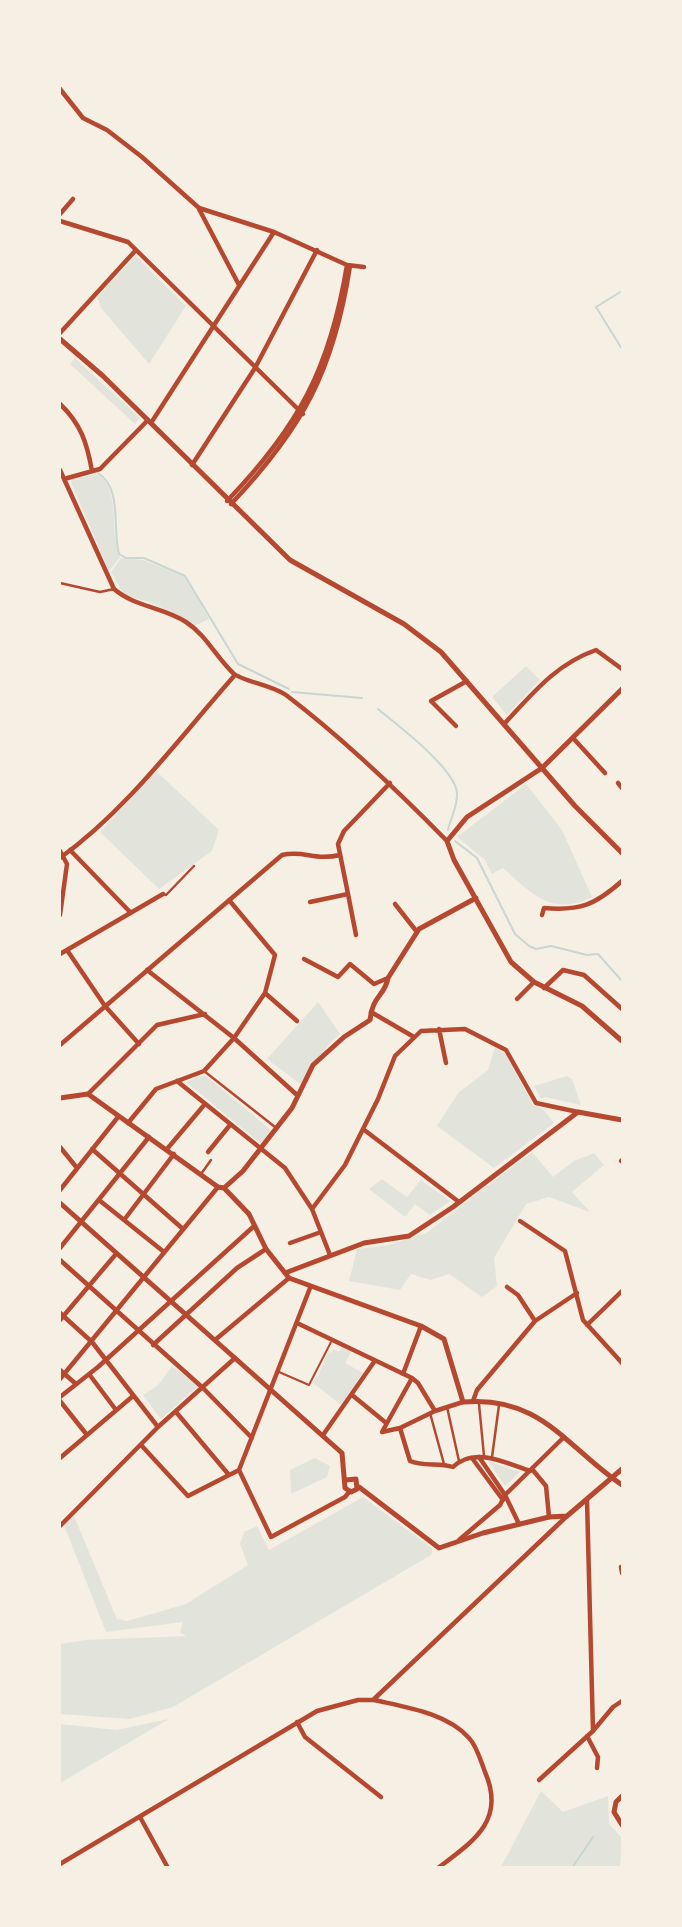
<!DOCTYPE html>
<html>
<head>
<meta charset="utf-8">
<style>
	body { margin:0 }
	#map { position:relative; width:682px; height:1927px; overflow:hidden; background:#f6efe4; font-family:Arial,sans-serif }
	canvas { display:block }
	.frame { position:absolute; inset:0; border:61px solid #f6efe4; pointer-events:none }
</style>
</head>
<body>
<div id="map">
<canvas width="682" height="1927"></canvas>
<div class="frame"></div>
</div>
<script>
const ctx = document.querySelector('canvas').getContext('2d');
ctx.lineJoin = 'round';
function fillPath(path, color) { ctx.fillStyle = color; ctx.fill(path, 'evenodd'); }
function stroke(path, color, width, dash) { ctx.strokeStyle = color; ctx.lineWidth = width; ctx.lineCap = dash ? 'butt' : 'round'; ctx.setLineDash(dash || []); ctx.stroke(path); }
fillPath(new Path2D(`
	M136 256 186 306 149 364 101 308 97 297Z
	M75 358 140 418 135 424 70 364Z
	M97 474C122 487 109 538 120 557L109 571 70 480Z
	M121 558 143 560 185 577 209 619 196 625 152 603 124 595 111 572Z
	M526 666 540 680 507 715 492 697Z
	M156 771 219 830 212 851 159 889 100 832Z
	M526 784 562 830 592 897C552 917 532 894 503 868L492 874 485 860 457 837Z
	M318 1002 340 1034 329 1044 300 1084 267 1059Z
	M495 1047 505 1054 533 1105 543 1109 554 1123 494 1168 437 1126 459 1092 488 1070Z
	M205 1075 272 1131 261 1144 186 1082Z
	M567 1076 572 1079 581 1105 545 1097 541 1099 534 1086Z
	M532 1152 553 1177 574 1161 594 1153 604 1165 572 1192 590 1212 549 1197 526 1204 494 1258 497 1286 482 1297 449 1274 431 1280 411 1274 400 1290 349 1281 357 1249 388 1245 426 1233Z
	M382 1179 407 1197 421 1180 450 1201 430 1215 415 1204 405 1217 369 1189Z
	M342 1347 351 1352 345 1363 363 1373 341 1405 312 1382 318 1376 328 1352 331 1353 333 1349 339 1352Z
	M172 1366 198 1386 161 1419 143 1395 158 1385Z
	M315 1458 330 1466 327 1477 291 1494 290 1470Z
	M488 1461 520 1472 505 1486Z
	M363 1497 433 1549 431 1555 173 1707 130 1719 60 1714V1644L86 1640 187 1636 180 1633 183 1622 106 1632 64 1525 74 1516 117 1619 127 1621 186 1604 248 1565 240 1544 244 1532 257 1526 269 1550Z
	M169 1719 60 1783V1724L116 1730Z
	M541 1791 563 1812 608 1796 609 1824 622 1838 620 1867H501Z`), '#e2e4dc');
stroke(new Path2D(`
	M622 291 596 307 622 349
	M98 473C123 488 112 531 119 554L126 558H144L185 576 238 664 289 689
	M292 692 362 698
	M378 709C397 725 455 768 457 793 458 806 450 819 448 830
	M455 841 477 858 515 934 529 946 536 949 551 946 587 955 598 954 622 981
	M572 1868 593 1837`), '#c9d6d2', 2);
stroke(new Path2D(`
	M279 1372 309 1385 331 1342`), '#b5482f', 2);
stroke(new Path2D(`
	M60 583 100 592 114 589
	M163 894 166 895 194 866
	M204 1071 275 1127
	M201 1174 211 1160
	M479 1404 484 1456
	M447 1407 459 1461
	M430 1413 444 1464
	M492 1457 499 1405`), '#b5482f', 2.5);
stroke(new Path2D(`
	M60 89 83 118 107 130 142 157 199 208 274 232 347 265 364 267
	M199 209 239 285
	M60 214 73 199
	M60 221 128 242 303 414
	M60 333 136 250
	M60 404C81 424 87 443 92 471
	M151 423 274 232
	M192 465 255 368 317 250
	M60 470 114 589C135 607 163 607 186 622 206 635 216 657 233 673 241 681 272 685 286 695 344 739 396 789 447 841
	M64 479 100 469 148 420
	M227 501C299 426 330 368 347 265
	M231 504C303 428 334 370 350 266
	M505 723C533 693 556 664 596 650L622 669
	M456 726 431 701 467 681
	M573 738 605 773
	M618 783 622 788
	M70 850 131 913
	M60 851 67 864 60 915
	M60 858C128 809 179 738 235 675
	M348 894 356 935
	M310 902 348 894 338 844 344 831 390 783
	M395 904 417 932
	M542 915 544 908C580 911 595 905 622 881
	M67 950 105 1006 139 1044
	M60 954 163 894
	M304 959 338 977 350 964 374 984 388 978
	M147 970 234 1038 297 1095
	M544 988 563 970 584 975 622 1009
	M265 993 297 1021
	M517 999 534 982
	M371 1012 414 1037
	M439 1029 446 1063
	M60 1045 282 855C304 850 315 861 340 855
	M177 1081 285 1168 312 1209 330 1255
	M88 1094 157 1025 205 1014
	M128 1123 156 1089 204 1071 234 1038 265 993 275 955 229 900
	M363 1129 459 1202
	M60 1147 77 1168
	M92 1149 183 1229
	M167 1149 205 1104
	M208 1152 230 1125
	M621 1161 622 1160
	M60 1190 118 1117
	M99 1200 164 1252
	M312 1209 345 1165 378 1099 395 1056 421 1031 465 1029 506 1050 536 1103 578 1112
	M124 1220 174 1154
	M520 1221 565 1251 583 1320 622 1363
	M290 1243 321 1232
	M60 1248 149 1137
	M60 1260 203 1388 252 1438
	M507 1287 518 1295 535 1321
	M60 1313 92 1342 158 1427
	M60 1320 116 1254
	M297 1323 412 1378 418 1383 435 1411
	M587 1325 622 1291
	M215 1340 289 1278
	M153 1345 237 1268 266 1249
	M60 1370 76 1384
	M89 1374 116 1410
	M403 1374 421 1326
	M412 1378 382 1432 400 1428 435 1411 463 1402
	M60 1379 218 1187
	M352 1395 385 1422
	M60 1397 98 1367 253 1227
	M60 1401 87 1435
	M473 1401 477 1390 535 1321 577 1293
	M176 1412 229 1475
	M400 1428 410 1461C424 1467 439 1462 453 1467 474 1446 506 1463 530 1471
	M323 1435 374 1362
	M141 1445 188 1496 239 1470
	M479 1457 505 1495 519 1524
	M60 1458 133 1396
	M472 1458 503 1500
	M532 1469 546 1486 549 1517
	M239 1470 310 1288
	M239 1470 271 1537 345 1497 350 1491
	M587 1500 593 1731
	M60 1526 158 1427 235 1358
	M459 1540 500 1505 505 1495 564 1437
	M621 1567 622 1573
	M374 1700C405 1707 447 1713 469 1738 477 1746 481 1762 485 1772 506 1820 474 1841 438 1868
	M297 1722 305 1737 381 1797
	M587 1736 598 1757 597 1768
	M539 1780 593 1731 613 1707 622 1701
	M140 1817 168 1868
	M60 1864 317 1711 358 1700H373L567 1516`), '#b5482f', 4.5);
stroke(new Path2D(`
	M60 339 103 376 290 560 404 624 441 652 575 806 622 853
	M622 689 542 768 467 817 447 841 454 860 511 962 534 982 582 1006 622 1041
	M60 1098 88 1094 218 1187 224 1188 249 1214 266 1249 289 1278 421 1326 444 1339 463 1402C541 1395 566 1447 622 1485
	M224 1188 243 1171 292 1108 313 1065 344 1037 370 1020C372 996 385 996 388 978L419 929 476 898
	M60 1203 342 1453 345 1488 351 1492 357 1489 356 1479 346 1480
	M285 1273 364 1243 409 1236 453 1207 578 1112 622 1120
	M359 1487 439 1548 483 1533 549 1517 567 1516 622 1469
	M622 1796 616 1802 614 1812 622 1825`), '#b5482f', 5);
</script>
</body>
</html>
